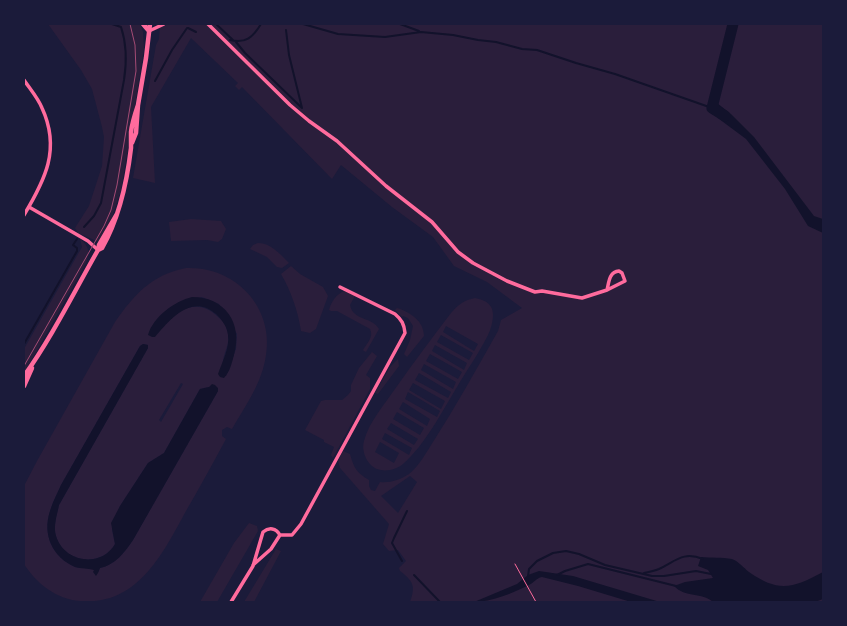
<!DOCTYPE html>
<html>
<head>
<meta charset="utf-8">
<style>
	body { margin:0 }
	#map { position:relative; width:847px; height:626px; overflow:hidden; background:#1b1b3a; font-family:Jost,sans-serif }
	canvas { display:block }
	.frame { position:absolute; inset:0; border:25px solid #1b1b3a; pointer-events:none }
</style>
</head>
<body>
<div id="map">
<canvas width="847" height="626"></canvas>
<div class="frame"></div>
</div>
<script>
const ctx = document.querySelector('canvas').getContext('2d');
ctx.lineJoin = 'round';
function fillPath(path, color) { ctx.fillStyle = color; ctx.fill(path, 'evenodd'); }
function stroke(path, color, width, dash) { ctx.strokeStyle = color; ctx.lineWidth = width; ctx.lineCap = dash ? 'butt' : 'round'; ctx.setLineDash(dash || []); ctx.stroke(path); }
fillPath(new Path2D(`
	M48 24H140L143 32 144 49 135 106 129 132 128 149 121 190 112 217 98 242 92 239 78 233 75 228 89 206 102 166 104 137 102 127 92 89 81 70Z
	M160 24H823V602H410C416 586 413 581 400 571L399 568 406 561 398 550 389 551 383 544 389 524 340 468 338 461 343 451 350 454C354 468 356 472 369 480V486L371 490 375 491 380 482C390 483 400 480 409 474 419 466 426 453 433 442 456 406 477 368 498 331L501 320 522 308 487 282 454 266 433 237 392 207 341 165 332 179 242 87 239 90 235 86 238 83 191 38 151 107 155 183 133 178 156 45 159 39ZM410 476 417 482 398 513 381 496Z
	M191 219 221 221 226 229 222 239 218 242 207 240 171 241 169 222Z
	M80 239C89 246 90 252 86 263L34 356 24 372V349L82 247Z
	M258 243C271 243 280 254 289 263L282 268 277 267 267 257 250 249 253 245Z
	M291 266 300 274 323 287 328 296 316 329 310 333 301 331C298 311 291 291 281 274Z
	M186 268C237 266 277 310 265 361 260 386 244 408 232 429L227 427 222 430V436L226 439C213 463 200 487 186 511 163 553 138 606 80 601 56 599 37 584 24 564V486L37 461 115 322C134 295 151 275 186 268ZM202 297 219 304 237 334 236 349 226 376C225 372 222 366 223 361 224 352 230 344 228 334 227 326 223 321 217 316 199 299 180 308 166 324L156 322C172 302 178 303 202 297ZM143 344 148 345V348L59 505C57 515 53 526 56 536 64 563 101 568 115 544L112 530 120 506 148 463 164 453 200 389 209 387 218 391 133 540C125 552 115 565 100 568L98 572C96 571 95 570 93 569 88 567 81 569 75 567 64 562 56 555 51 544 42 522 52 505 61 485L140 346ZM181 383 183 384 161 422 159 420Z
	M345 291 355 296 350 305C353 321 373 317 379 329L366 352 364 351 363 350C367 343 374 337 370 329L337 311H331L329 310C331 302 337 293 345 291Z
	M475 298C484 300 493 303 493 315 493 321 491 329 488 335 479 353 467 370 457 387 442 412 424 446 403 464 396 470 385 472 377 469 367 465 361 451 364 441 369 422 384 405 395 389 413 363 432 338 451 313 458 305 464 300 475 298ZM446 326 478 344 474 351 443 332ZM441 335 473 353 469 360 437 342ZM435 345 467 363 464 370 432 351ZM430 354 462 372 458 379 426 361ZM424 364 456 382 453 389 421 370ZM419 373 451 392 448 398 415 380ZM413 383 445 401 441 409 409 390ZM408 392 440 411 437 417 405 399ZM403 402 430 419 427 426 399 409ZM397 412 424 428 420 435 393 419ZM391 423 418 439 414 445 387 429ZM385 433 412 448 409 455 382 439ZM380 442 399 453 394 463 375 452Z
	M397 308C410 312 424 321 424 336L407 357 404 354 410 340 413 326 408 318 403 316 402 317 395 310Z
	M372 352 377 356 366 375 370 378V389L333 458 331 455 334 447 324 442V440L305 430 321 401 325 400H342L348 395 351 391V385L359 368Z
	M398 359 399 366 378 394 375 393 390 367Z
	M249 523 257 526 258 531 217 602H200L234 543Z
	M276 549 281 551 254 602H244Z`), '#2a1e3b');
fillPath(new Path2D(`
	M717 103 731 114 754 137 814 216 823 219V233L808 226 785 189 746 139 711 113 712 108Z
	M192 297C225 297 243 323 234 355 232 362 230 372 224 378L220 377 218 374C222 362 230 348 228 335 227 326 222 320 216 314 192 293 170 319 155 337H152L148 335C153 317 175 301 192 297Z
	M143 344 148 345V348L59 505C57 515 53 526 56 536 64 563 102 568 115 544L111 523 120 506 148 463 164 453 200 389 209 387 212 384 215 385 218 388V391L133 540C125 552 115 565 100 568L98 573 96 576 93 572 94 570C88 568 81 569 75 567 64 562 56 555 51 544 42 522 52 505 61 485L140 346Z
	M701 557C711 558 722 557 732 559 738 561 744 568 749 572 779 593 793 588 823 572V599L815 602H713C702 592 685 598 674 586L685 582 713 578 708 570 698 566Z
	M539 571 573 576 660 602H631L578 586 542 577C536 578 534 583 529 585 513 593 491 602 474 602L517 584 528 575Z`), '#12122b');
stroke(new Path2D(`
	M216 24 233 40
	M303 24 338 34 385 37 421 32 453 35 478 40 496 42 522 49 537 50 576 63 615 74 712 108
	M400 24 419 31
	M230 40C246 44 253 37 261 24
	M236 42 245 53 302 108 289 55 286 30
	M155 81 172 50 187 28H188L196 32
	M84 227 94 216 101 203 124 80C127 61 127 45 121 27L112 24
	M24 344 77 251V248L73 245 77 239
	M402 561 392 543 394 538 407 511
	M644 573C649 572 654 571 659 569 676 561 683 551 703 559
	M414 575 440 602
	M557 575 565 571 588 564 676 586
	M528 576 529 569 537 561 553 553 566 551 579 554 605 565 652 576H664L696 571 711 574`), '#12122b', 2);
stroke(new Path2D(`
	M725 116 712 108 733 24`), '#12122b', 11);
stroke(new Path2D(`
	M515 564 536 602`), '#ff6b9d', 1);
stroke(new Path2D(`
	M208 24 290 105 309 121 337 141 386 186 432 222 458 252 473 263 507 281 535 292 542 291 582 298 607 290 625 281 622 273 619 271C609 272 609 282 607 290
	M149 31 164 24
	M24 80C30 89 38 98 42 108 61 149 45 180 24 215
	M29 207 88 241 98 250
	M253 565 271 549 280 535
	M231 602 253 566 263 532C269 527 276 528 280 535H292L301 524 405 333C404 324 402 320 395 314L340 287`), '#ff6b9d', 3.5);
stroke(new Path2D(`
	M143 24 149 31
	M132 143 136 133 138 105 146 58 150 24
	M98 250 102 248C120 217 127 182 131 148 131 143 131 137 131 132 132 123 135 114 138 105
	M24 376C52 337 74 292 98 250L99 245 117 214
	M24 386 32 368`), '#ff6b9d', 4.5);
stroke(new Path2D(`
	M24 366 104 226 111 210 117 185 136 71 135 45 130 24`), '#a44b75', 1);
</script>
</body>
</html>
